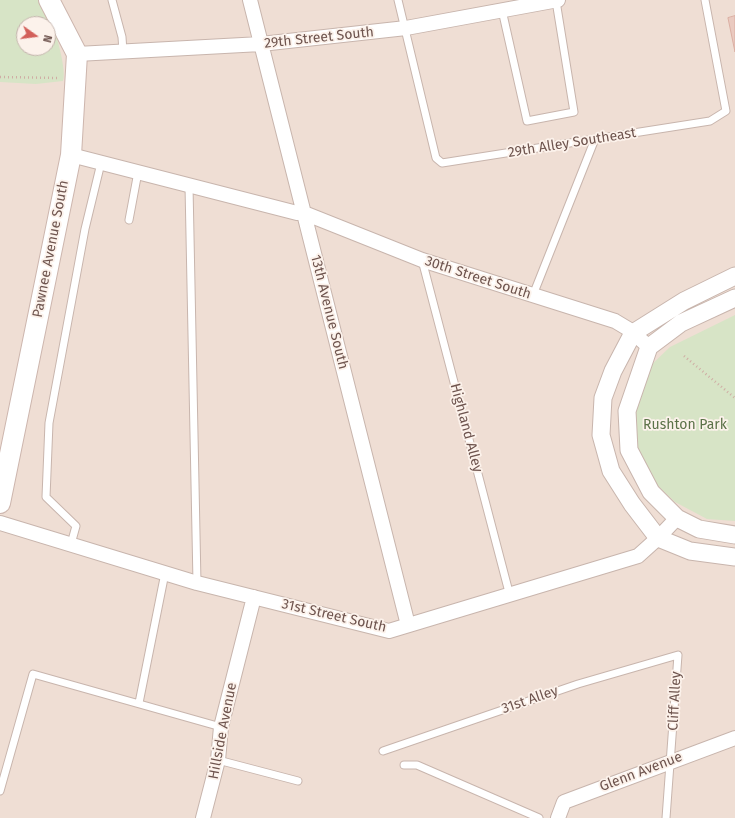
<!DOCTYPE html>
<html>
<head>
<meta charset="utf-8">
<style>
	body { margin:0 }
	#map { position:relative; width:735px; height:818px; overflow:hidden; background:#f9eee5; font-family:"Fira Sans",sans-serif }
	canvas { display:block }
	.north { position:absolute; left:16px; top:16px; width:40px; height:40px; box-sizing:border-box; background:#fcf2eb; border:1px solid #c3b3ac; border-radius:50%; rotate:104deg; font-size:11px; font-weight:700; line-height:16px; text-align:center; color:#6e544e }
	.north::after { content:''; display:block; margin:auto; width:14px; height:18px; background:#d2605a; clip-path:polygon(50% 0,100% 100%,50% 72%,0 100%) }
</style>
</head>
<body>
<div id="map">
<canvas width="735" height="818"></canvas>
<div class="north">N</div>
</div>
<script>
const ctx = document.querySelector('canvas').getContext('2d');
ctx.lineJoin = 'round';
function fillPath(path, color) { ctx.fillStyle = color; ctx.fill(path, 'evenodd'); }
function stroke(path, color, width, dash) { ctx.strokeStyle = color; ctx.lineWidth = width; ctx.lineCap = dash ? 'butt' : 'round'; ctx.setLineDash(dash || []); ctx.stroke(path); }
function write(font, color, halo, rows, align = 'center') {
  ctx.font = font + ' "Fira Sans",sans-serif'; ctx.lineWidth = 3.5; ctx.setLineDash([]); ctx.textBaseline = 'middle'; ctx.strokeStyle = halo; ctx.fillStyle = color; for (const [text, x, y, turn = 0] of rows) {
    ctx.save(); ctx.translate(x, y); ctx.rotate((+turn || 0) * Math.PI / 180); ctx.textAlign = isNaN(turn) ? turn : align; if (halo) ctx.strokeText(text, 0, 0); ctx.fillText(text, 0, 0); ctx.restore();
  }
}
fillPath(new Path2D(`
	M0 0H735V818H0ZM24 24H48V48H24Z`), '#efded4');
fillPath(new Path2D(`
	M0 0H46C50 16 68 67 63 81L36 84 0 82ZM24 24H48V48H24Z
	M735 315V521L707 519 675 502 650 478 636 442 634 409 645 371 670 347Z`), '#d7e4c6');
const building = new Path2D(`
	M735 16V52L728 18Z`);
fillPath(building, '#eacac0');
stroke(building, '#dbafa3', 1);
const service = new Path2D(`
	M112 0 122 37 123 52
	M398 0 436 158 442 163 710 121 726 111 705 0
	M502 10 527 121 574 112 556 1
	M189 186 197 583
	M129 220 138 172
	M422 260 510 596
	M533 295 595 139
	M71 544 76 526 46 497 49 423 85 229 101 163
	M139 703 165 573
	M383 751 578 684 678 655 666 818
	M218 760 298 781
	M404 765H417L539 818
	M0 791 33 674 221 727`);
const minor = new Path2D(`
	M250 0 408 625
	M77 54 261 44 406 28 558 0
	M71 155 297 213H304L422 260 615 321 630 330 649 347
	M0 523 197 583 389 631 638 556 658 538 677 518
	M203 818 218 760 221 727 254 597
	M558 818 564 802 735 738`);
const tertiary = new Path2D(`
	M735 276 684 301 633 333 613 371 603 398 601 435 611 471 632 504 658 538 690 551 735 557
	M735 298 681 323 649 347 627 411 629 450 651 492 677 518 699 529 735 535`);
const secondary = new Path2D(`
	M0 503 71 155 77 54 49 0`);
stroke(service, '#c8b5ad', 9);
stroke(minor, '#c8b5ad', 16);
stroke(tertiary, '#c8b5ad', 19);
stroke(secondary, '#cdb6ae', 22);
stroke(new Path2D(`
	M0 77 59 78
	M684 356 735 398`), '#cfada4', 2.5, [1, 3]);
stroke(service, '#fff', 7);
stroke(minor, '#fff', 14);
stroke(tertiary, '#fff', 17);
stroke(secondary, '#fff', 20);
write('14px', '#6e544e', '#fcf2eb', [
	["29th Street South",319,38,-6],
	["29th Alley Southeast",572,143,-9],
	["Pawnee Avenue South",51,249,-79],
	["30th Street South",478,278,18],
	["13th Avenue South",329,312,76],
	["Highland Alley",466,428,75],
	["31st Street South",334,616,13],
	["31st Alley",530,700,-19],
	["Cliff Alley",675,701,-87],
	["Hillside Avenue",223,731,-79],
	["Glenn Avenue",641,772,-21]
]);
write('14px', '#5c7248', '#fcf2eb', [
	["Rushton Park",685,425]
]);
</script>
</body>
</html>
